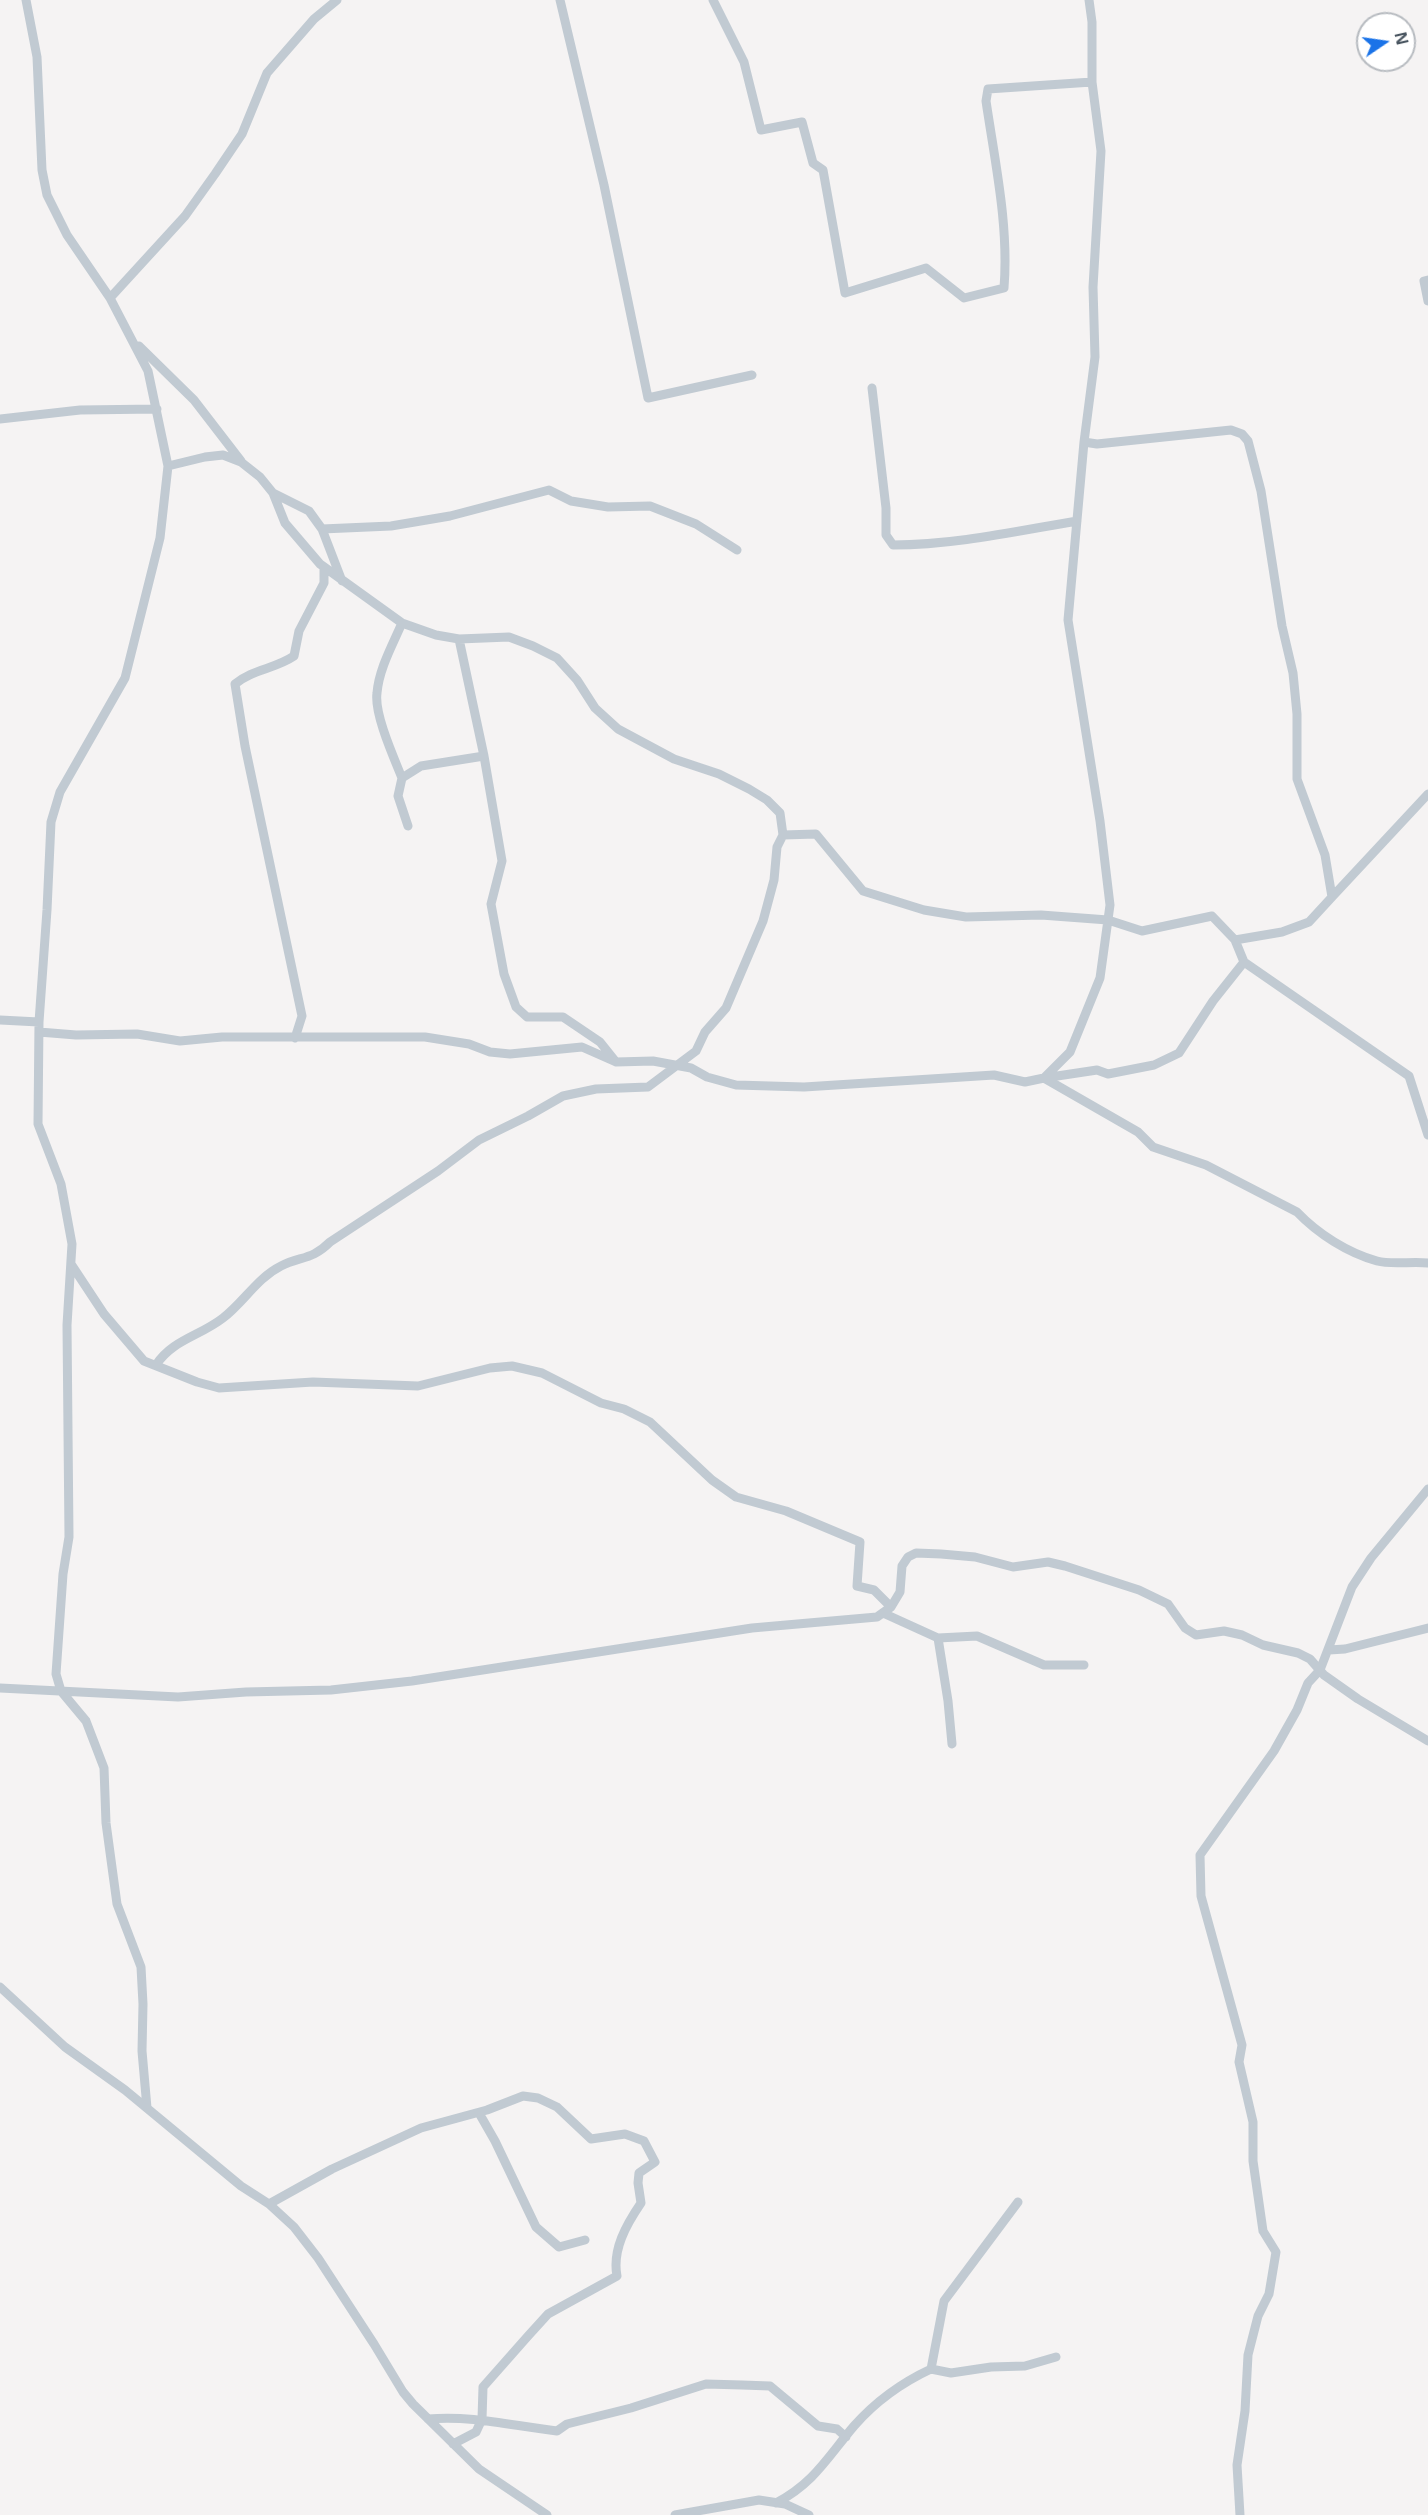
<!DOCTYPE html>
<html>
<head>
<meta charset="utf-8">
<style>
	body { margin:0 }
	#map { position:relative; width:1428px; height:2515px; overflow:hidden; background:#f5f3f3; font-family:"Noto Sans",sans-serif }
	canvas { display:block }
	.north { position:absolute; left:1356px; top:12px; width:60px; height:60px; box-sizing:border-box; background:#fff; border:2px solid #b7bbc0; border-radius:50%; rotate:77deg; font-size:16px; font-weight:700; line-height:24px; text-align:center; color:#4a5661 }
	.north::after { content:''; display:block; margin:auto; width:21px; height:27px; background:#1a73e8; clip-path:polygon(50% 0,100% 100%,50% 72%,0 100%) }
</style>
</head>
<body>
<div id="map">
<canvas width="1428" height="2515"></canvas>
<div class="north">N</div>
</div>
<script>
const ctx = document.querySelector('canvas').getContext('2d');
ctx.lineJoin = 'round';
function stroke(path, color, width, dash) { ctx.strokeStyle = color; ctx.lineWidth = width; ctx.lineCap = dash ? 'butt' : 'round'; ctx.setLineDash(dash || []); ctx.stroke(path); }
stroke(new Path2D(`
	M26 0 37 57 42 170 47 195 67 235 110 298 148 371 168 466 160 538 125 678 60 792 51 822 47 910 39 1022 38 1124 61 1184 72 1244 67 1325 69 1537 63 1574 56 1674 61 1691 86 1721 104 1768 106 1823 117 1904 141 1967 143 2004 142 2051 147 2108
	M560 0 604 185 648 398 752 375
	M713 0 744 62 761 130 802 122 813 163 823 170 845 293 926 268 964 298 1004 288C1009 226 995 162 986 101L988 89 1092 82
	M1428 280 1424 281 1428 301
	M110 298 185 216 215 174 242 134 267 73 314 19 337 0
	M139 346 194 400 241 461
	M872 388 886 508V535L893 545C955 545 1017 531 1077 521
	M0 419 80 410 157 409
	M1084 442 1097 444 1231 430 1242 434 1248 441 1261 491 1282 626 1293 673 1297 714V779L1325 855 1332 897 1428 794
	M273 493 309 511 322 529 342 581
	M322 529 391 526 450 516 549 490 571 501 608 507 650 506 696 524 737 550
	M484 756 502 861 491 904 504 974 516 1007 527 1017H563L600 1042 616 1062
	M402 778C394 758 374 714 377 693 379 669 392 646 402 623
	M408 826 398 796 402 778 421 766 484 756 459 639
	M783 835 816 834 863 891 924 910 966 917 1041 915 1108 920 1142 931 1212 916 1235 940
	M1332 897 1309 922 1282 932 1235 940 1244 962 1409 1076 1428 1135
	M0 1020 39 1022
	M39 1032 76 1035 137 1034 180 1041 222 1037H425L469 1044 490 1052 510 1054 582 1047 616 1062 653 1061 691 1068 707 1077 736 1085 804 1087 994 1075 1025 1082 1044 1078 1070 1052 1100 978 1110 905 1100 821 1068 620 1084 442 1095 357 1093 287 1101 151 1092 82V22L1089 0
	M295 1038 302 1016 245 746 235 684C253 669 275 669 294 656L299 631 324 583V568
	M1044 1078 1138 1132 1153 1147 1206 1165 1297 1212C1318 1234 1348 1253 1377 1261 1392 1265 1412 1261 1428 1263
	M1044 1078 1097 1070 1108 1074 1154 1065 1179 1053 1213 1001 1244 962
	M71 1264 104 1314 144 1361 197 1382 219 1388 313 1382 418 1386 490 1368 512 1366 542 1373 601 1403 624 1409 650 1422 712 1480 736 1497 786 1511 860 1542 857 1586 874 1590 891 1607
	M156 1365C172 1340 200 1336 223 1318 244 1302 257 1278 281 1266 301 1256 312 1260 330 1242L438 1171 479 1140 528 1116 563 1096 596 1089 648 1087 696 1051 705 1032 726 1008 763 921 774 880 777 847 783 835 780 813 767 800 749 789 719 774 674 759 618 729 595 708 577 680 557 658 533 646 509 637 459 639 436 635 402 623 320 564 285 523 273 493 260 477 241 462 223 455 205 457 168 466
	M883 1613 938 1638 977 1636 1044 1665H1084
	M938 1638 948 1701 952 1744
	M1329 1650 1345 1649 1428 1628
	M0 1688 178 1697 246 1692 331 1690 412 1681 752 1628 877 1617 891 1607 900 1592 902 1566 908 1557 916 1553 941 1554 975 1557 1013 1567 1048 1562 1065 1566 1139 1590 1168 1604 1185 1628 1196 1635 1224 1631 1242 1635 1263 1645 1298 1653 1310 1659 1324 1675 1358 1699 1428 1741
	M0 1987 65 2047 125 2090 241 2186 269 2204 294 2227 318 2258 374 2344 403 2392 413 2404 479 2469 547 2515
	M479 2113 495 2141 536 2227 559 2247 585 2240
	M269 2204 332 2169 421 2128 487 2110 523 2096 538 2098 557 2107 591 2139 625 2134 644 2141 655 2162 639 2173 638 2183 641 2203C626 2225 612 2250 617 2276L548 2314 528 2336 483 2387 482 2419 476 2432 453 2444
	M931 2369 951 2373 991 2367 1025 2366 1056 2357
	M428 2419C472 2415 513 2426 557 2431L567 2424 631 2408 706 2384 742 2385 770 2386 818 2426 837 2429 846 2437
	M776 2503C814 2483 827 2458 854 2426 876 2401 901 2383 931 2369L944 2301 1018 2202
	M675 2515 759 2500 785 2504 809 2515
	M1240 2515 1237 2465 1245 2411 1248 2355 1258 2316 1269 2294 1276 2252 1263 2231 1253 2161V2122L1239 2062 1242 2045 1201 1896 1200 1855 1274 1751 1297 1710 1308 1683 1320 1670 1352 1587 1371 1558 1428 1489`), '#c1cad2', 9);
</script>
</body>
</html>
